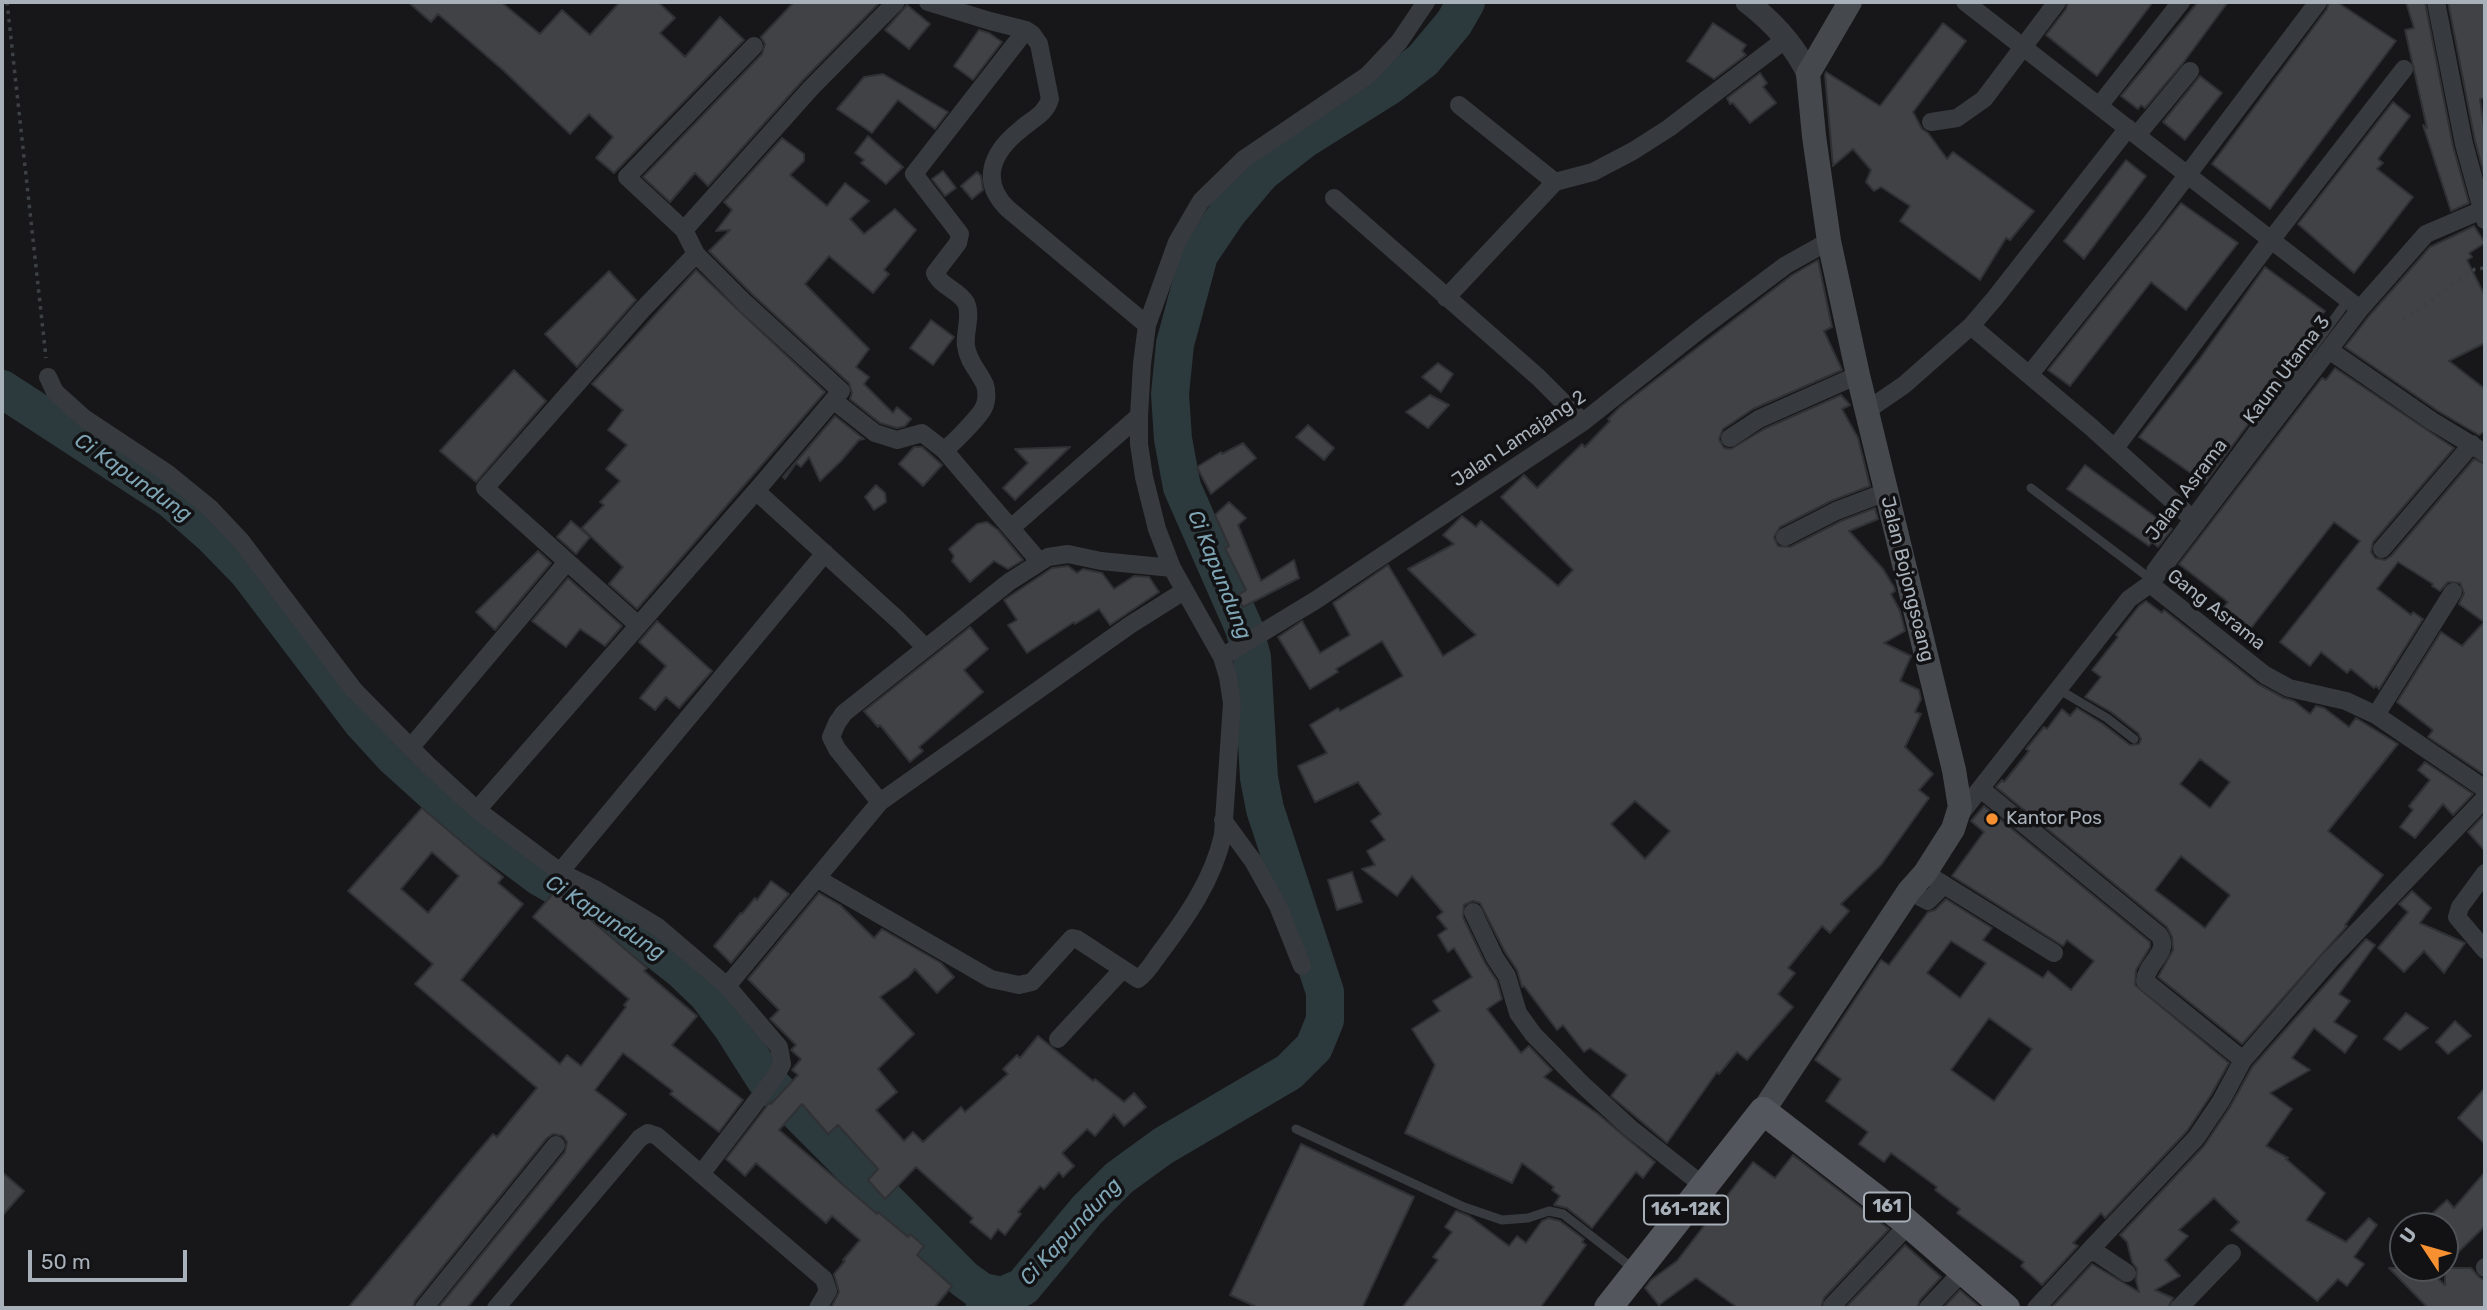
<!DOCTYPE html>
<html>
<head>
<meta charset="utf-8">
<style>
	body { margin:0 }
	#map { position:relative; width:2487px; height:1310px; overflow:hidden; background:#171719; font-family:Rubik,sans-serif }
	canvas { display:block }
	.frame { position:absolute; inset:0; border:4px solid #a8b0b9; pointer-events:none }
	.north { position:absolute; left:2389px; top:1212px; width:70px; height:70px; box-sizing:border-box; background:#121214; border:2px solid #4e5156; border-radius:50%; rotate:306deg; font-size:19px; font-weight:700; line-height:28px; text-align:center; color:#a8b0b9 }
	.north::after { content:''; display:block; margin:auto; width:24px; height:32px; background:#f69031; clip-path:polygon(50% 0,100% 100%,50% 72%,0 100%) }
	.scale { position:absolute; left:28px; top:1250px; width:159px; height:32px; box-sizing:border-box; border:4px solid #a8b0b9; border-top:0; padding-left:9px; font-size:21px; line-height:24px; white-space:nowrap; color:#a8b0b9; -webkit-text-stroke:5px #121214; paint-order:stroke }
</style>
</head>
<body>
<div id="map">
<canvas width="2487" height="1310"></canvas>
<div class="frame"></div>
<div class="north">U</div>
<div class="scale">50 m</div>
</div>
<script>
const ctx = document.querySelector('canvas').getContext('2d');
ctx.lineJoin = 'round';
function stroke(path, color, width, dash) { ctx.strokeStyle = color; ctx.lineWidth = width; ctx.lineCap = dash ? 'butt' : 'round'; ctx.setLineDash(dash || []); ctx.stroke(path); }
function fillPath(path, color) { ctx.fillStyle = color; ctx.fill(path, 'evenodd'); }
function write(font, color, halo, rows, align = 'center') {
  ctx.font = font + ' Rubik,sans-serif'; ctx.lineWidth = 7; ctx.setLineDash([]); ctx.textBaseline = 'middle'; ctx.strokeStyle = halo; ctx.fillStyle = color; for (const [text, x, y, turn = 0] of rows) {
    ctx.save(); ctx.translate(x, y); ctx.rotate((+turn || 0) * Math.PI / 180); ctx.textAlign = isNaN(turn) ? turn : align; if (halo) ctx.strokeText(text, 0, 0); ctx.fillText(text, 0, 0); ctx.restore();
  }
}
stroke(new Path2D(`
	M967 1308 982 1292`), '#2c393d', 6);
stroke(new Path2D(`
	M2 389 171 499 213 536 248 572 362 722 394 757 466 822 540 877 629 928 682 970 707 994 732 1027 765 1079 964 1279 982 1292 1002 1296 1023 1287 1087 1210 1119 1178 1163 1146 1289 1072 1314 1047 1325 1020V992L1265 809 1259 778 1252 657 1244 628 1182 487 1173 439 1170 394 1175 344 1199 255 1228 212 1262 172 1303 140 1389 86 1423 60 1454 23 1466 2`), '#2c393d', 38);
const building = new Path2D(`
	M408 2H501L540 34 562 10 590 35 620 2H658L675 18 660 33 685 57 720 17 744 40 614 173 596 158 613 137 589 114 570 134 504 71 438 14 431 22Z
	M794 2H880L803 80 708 186 695 173 670 202 643 177 762 54 765 44 761 37Z
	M2068 2H2153L2097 76 2046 35 2066 9Z
	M2198 2H2228L2183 63 2145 108 2141 105 2138 109 2121 96Z
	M2329 2H2337L2396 41 2270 209 2212 164 2327 9Z
	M2406 2H2425L2453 146 2469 203 2451 211 2423 125 2427 128 2405 30 2414 28Z
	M2448 2H2485V98L2480 99 2485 134V178L2475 141Z
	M907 5 930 24 909 49 885 30Z
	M1713 23 1746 45 1742 51 1746 55 1714 79 1687 61Z
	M1943 23 1966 41 1913 112 1922 129 1928 133 1947 159 1953 152 2034 211 2010 240 2006 238 1980 280 1900 221 1910 206 1881 187 1874 191 1866 182 1871 170 1853 149 1833 166 1825 75 1826 72 1880 106Z
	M979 30 989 33 1002 42 973 80 954 66Z
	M1760 73 1767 83 1763 87 1776 103 1750 123 1733 103 1730 104 1727 98Z
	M883 74 948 112 935 129 898 100 872 133 837 109 864 77Z
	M2200 76 2222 93 2185 140 2163 122Z
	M2393 102 2410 116 2378 159 2383 163 2377 169 2413 197 2354 273 2298 224Z
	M868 136 903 167 886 184 861 163 864 160 855 153Z
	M782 138 804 154V161L790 175 827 206 845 183 869 201 850 219 864 234 895 209 916 230 884 270 889 274 873 293 829 256 805 284 869 349 856 367 869 377 864 384 893 413 897 407 911 419 905 426 897 428 880 423 850 399 852 393 849 383 753 295 709 251 730 230 716 231 732 210 724 202Z
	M2126 160 2146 176 2084 259 2064 241Z
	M943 171 956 188 945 196 932 179Z
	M977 172 981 176 983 190 972 199 961 186Z
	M2181 203 2238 243 2186 310 2151 282 2070 386 2048 370Z
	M2474 226 2485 243 2469 253 2472 257 2467 260 2485 296V343L2449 361 2485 389V431L2479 435 2438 411 2345 347 2369 316 2430 247Z
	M1818 260 1832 327 1824 331 1842 370 1753 409 1723 429 1719 439 1724 448 1731 449 1764 429 1841 395 1850 405 1842 409 1858 438 1870 486 1831 501 1780 527 1774 537 1778 546 1790 547 1841 521 1875 508 1878 519 1849 531 1883 569 1894 587 1895 591 1891 594 1900 611 1905 631 1884 643 1911 656 1900 681 1919 690 1921 699 1915 712 1921 714 1905 747 1933 774 1919 790 1929 798 1881 865 1841 904 1849 911 1830 933 1822 926 1788 968 1795 973 1778 994 1793 1007 1747 1060 1737 1052 1719 1074 1717 1072 1667 1143 1611 1096 1627 1075 1590 1048 1584 1052 1563 1025 1557 1030 1524 986 1522 987 1517 970 1505 952 1480 903 1473 901 1464 905 1463 917 1485 963 1497 981 1502 999 1487 1009 1521 1053 1529 1046 1552 1070 1544 1077 1598 1114 1655 1162 1643 1178 1636 1172 1592 1228 1567 1208 1554 1205 1560 1196 1552 1190 1554 1187 1522 1163 1512 1183 1405 1133 1435 1065 1412 1029 1440 1011 1433 1001 1472 977 1454 948 1448 952 1438 935 1447 929 1437 917 1443 912 1412 876 1397 896 1362 869 1375 865 1367 851 1385 840 1371 821 1381 814 1358 782 1315 802 1298 766 1327 753 1310 725 1338 708 1340 711 1403 676 1382 641 1336 669 1338 672 1310 689 1278 637 1302 621 1320 653 1350 635 1333 603 1388 565 1443 656 1476 635 1408 569 1454 544 1443 535 1462 516 1476 527 1481 521 1558 586 1573 570 1501 497 1524 475 1537 488 1582 444 1585 447 1610 421 1608 419 1620 407 1792 275ZM1635 801 1670 831 1645 859 1611 824Z
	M2265 267 2325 311 2294 351 2299 355 2205 483 2139 437 2201 357Z
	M696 270 825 392 637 609 609 584 623 567 582 528 604 505 600 502 620 481 606 469 627 445 608 430 623 410 592 384Z
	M609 271 636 300 577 367 545 334Z
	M931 320 954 337 933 365 910 348Z
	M1438 363 1453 374 1441 392 1422 377Z
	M2335 368 2454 448 2373 542 2371 552 2375 558 2385 560 2391 556 2474 459 2485 464V775L2428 737 2433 730 2397 702 2441 632 2462 646 2484 622 2459 604 2464 593 2460 583 2448 582 2440 591 2432 586 2433 584 2398 562 2377 589 2411 615 2413 612 2423 619 2379 689 2376 686 2374 688 2351 669 2347 673 2321 652 2310 666 2280 642 2360 541 2334 522 2251 628 2224 607 2228 602 2179 564 2322 378 2326 380Z
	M514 370 546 401 476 482 440 451Z
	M1430 395 1449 405 1428 428 1406 412Z
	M835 416 864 439 859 440 841 461 820 481 809 457 801 467 796 463 785 479 783 477Z
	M1308 425 1334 448 1324 460 1296 437Z
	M1243 443 1256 458 1211 494 1197 467 1221 452 1222 454Z
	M914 447H922L942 465 923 486 899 464Z
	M1070 447 1015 500 1003 488 1028 463 1015 449Z
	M2085 465 2172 529 2158 547 2152 542 2149 546 2067 489Z
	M876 485 885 493 886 502 874 510 865 497Z
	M1229 502 1246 518 1238 525 1261 581 1294 560 1299 578 1243 607 1237 596 1246 590 1225 548 1229 546 1215 515Z
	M571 521 590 537 576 554 557 537Z
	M987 522 998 530 1023 560 1008 569 994 561 970 582 952 561 954 556 949 549 977 524Z
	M538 551 551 563 495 630 476 612Z
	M1068 566 1077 573 1083 569 1102 573 1114 589 1134 576 1149 577 1159 592 1110 625 1099 609 1075 624 1074 622 1027 653 1008 625 1017 620 1004 600 1052 568Z
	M568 578 622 626 605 646 580 629 566 647 532 621Z
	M2146 601 2162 613 2164 610 2258 684 2284 698 2294 701 2310 714 2316 706 2324 708 2349 727 2356 718 2398 744 2328 831 2383 875 2345 925 2347 926 2242 1044 2158 977 2173 950 2172 937 2167 927 1996 787 2002 780 2004 782 2029 751 2026 749 2044 727 2047 729 2062 709 2070 716 2077 708 2103 724 2130 745 2139 744 2141 739 2138 733 2111 712 2085 697 2101 677 2092 670 2118 637 2116 635 2139 606ZM2200 759 2230 782 2210 808 2180 784ZM2181 856 2230 895 2205 928 2155 890Z
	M657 621 712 671 679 708 666 697 655 710 640 698 666 666 639 642Z
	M970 627 988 649 964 670 983 692 919 747 923 751 910 762 880 725 878 727 864 711Z
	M2425 762 2473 794 2453 815 2443 804 2415 838 2400 827 2413 810 2409 806 2430 780 2418 770Z
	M1984 806 2150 942V947L2136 970 2135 985 2229 1063 2211 1095 2187 1131 2105 1218 2101 1213 2073 1243 2078 1246 2042 1285 2021 1266 2024 1262 1957 1213 1960 1209 1935 1190 1937 1187 1891 1153 1884 1162 1859 1144 1868 1132 1826 1101 1841 1079 1815 1060 1881 960 1889 965 1928 912 1935 910 1946 899 1992 928 1983 940 2043 978 2048 971 2071 990 2094 961 2067 940 2063 946 1952 876 1984 832 1971 821ZM1951 941 1986 963 1960 998 1927 973ZM1989 1018 2032 1049 1994 1101 1951 1070Z
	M422 808 503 877 498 883 523 904 461 980 560 1064 567 1055 581 1066 626 1007 624 1005 629 999 533 917 556 890 647 968 644 971 697 1016 672 1045 743 1100 719 1132 670 1094 673 1091 623 1053 595 1090 626 1114 467 1308H438L565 1152 567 1142 563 1136 553 1134 547 1138 415 1301 413 1308H348L465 1167 493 1134 497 1137 537 1088 415 984 433 964 348 891ZM432 852 459 876 428 913 401 889Z
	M2485 814V851L2468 832Z
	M1352 872 1362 902 1337 910 1328 880Z
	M771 881 789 894 731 963 714 946 741 913 742 914 755 898 757 900Z
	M2412 891 2431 908 2420 923 2465 943 2444 973 2424 951 2404 972 2378 948 2408 912 2399 904Z
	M819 893 840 905 874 938 882 929 941 963 954 977 937 993 915 969 908 977 880 997 914 1034 878 1069 897 1092 876 1110 904 1141 913 1132 923 1142 961 1107 965 1112 1008 1074 1003 1069 1017 1055 1020 1058 1038 1036 1093 1081 1095 1079 1124 1102 1134 1093 1146 1107 1124 1126 1114 1114 1095 1136 1087 1129 1062 1153 1074 1166 1063 1177 1059 1172 1044 1189 1040 1186 1018 1212 1021 1214 1005 1235 998 1229 991 1239 970 1222 973 1218 916 1167 885 1199 868 1180 878 1169 838 1125 828 1134 802 1104 779 1130 877 1214 878 1212 908 1237 910 1234 924 1246 917 1255 952 1286 934 1308H831L839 1292 834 1274 845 1261 843 1260 860 1240 832 1216 826 1223 756 1163 745 1176 726 1159 770 1102 771 1104 798 1075 792 1070 801 1059 791 1050 796 1045 770 1019 779 1010 748 979Z
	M2366 939 2375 945 2339 994 2350 1001 2334 1022 2357 1036 2345 1053 2314 1028 2292 1058 2310 1070 2270 1093 2292 1109 2266 1146 2288 1158 2286 1159 2325 1193 2306 1220 2346 1242 2369 1218 2377 1225 2354 1257 2364 1264 2347 1286 2338 1279 2317 1301 2231 1230 2239 1222 2214 1198 2179 1230 2188 1236 2165 1260 2180 1276 2155 1290 2173 1298 2168 1308H2051L2092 1264 2139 1292 2136 1280 2137 1269 2132 1262 2127 1242 2120 1235 2204 1146 2230 1107 2252 1067Z
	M2406 1013 2428 1028 2400 1050 2384 1039Z
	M2455 1021 2471 1036 2448 1054 2436 1042Z
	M2485 1088V1144L2458 1118Z
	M1301 1144 1414 1197 1362 1308H1259L1230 1295Z
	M1793 1155 1889 1229 1824 1298 1821 1308H1738L1696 1278 1659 1305 1645 1288 1651 1280 1677 1261 1753 1162 1775 1178Z
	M2 1172 24 1191 2 1216Z
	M2485 1172V1226L2445 1265V1226H2419L2447 1200 2454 1208Z
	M1456 1211 1469 1216 1509 1246 1517 1236 1526 1243 1542 1221 1549 1218 1560 1221 1584 1239 1582 1242 1586 1245 1540 1308H1402L1438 1260 1433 1257 1452 1232 1445 1227Z
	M1905 1245 1941 1277 1920 1300 1917 1308H1845Z
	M2389 1268H2426L2445 1285V1268H2471L2479 1277 2485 1281V1308H2428Z
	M1960 1290 1981 1308H1943Z`);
fillPath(building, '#414246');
stroke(building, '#303135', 2);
stroke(new Path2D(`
	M7 2 46 358
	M2403 320 2475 269 2485 268`), '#3d4145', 3.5, [3.5, 5]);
stroke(new Path2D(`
	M2031 488 2152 580
	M2151 569 2348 300
	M2058 689 2107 718 2134 739
	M1296 1129 1464 1207 1502 1220 1528 1218 1549 1211 1563 1214 1635 1270`), '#373a3e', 9);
stroke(new Path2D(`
	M928 2 990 21 1026 30 1032 34 1039 44 1050 99C1045 115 1032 119 1020 130 991 153 980 182 1008 209L1147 325
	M1965 2 2360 309
	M2436 2 2464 144 2485 220
	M1459 105 1555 182
	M2099 106 2181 2
	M1931 122 1957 118 1984 99 2057 2
	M2137 135 2190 71
	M1334 198 1538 377 1583 422
	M684 230 627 177 754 46
	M696 254 745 303 841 391 756 491
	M1446 298 1555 182 1593 172 1633 151 1669 128 1787 38
	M1971 326 2091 427 2197 523
	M2329 350 2432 421 2485 453
	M2030 374 2151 223 2318 2
	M48 377 55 392 84 418 167 473 210 508 241 541 354 690 427 764 477 810 560 872 595 889 658 927 727 986 779 1047 782 1064 775 1077 701 1174 657 1136 648 1133 640 1138 496 1308
	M833 400 875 433 897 440 922 433 944 450C952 445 981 415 984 407 987 401 987 391 985 385 979 371 968 362 966 346 964 333 972 316 966 303 959 290 941 287 935 273L958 243 960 234 914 174 1026 30
	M1866 411 1904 385 1971 326 1995 298 2128 128
	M1730 438 1759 419 1858 375
	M2115 448 2271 240 2404 69
	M944 450 1039 561
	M1011 528 1139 416
	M1785 537 1836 511 1886 492
	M2382 549 2472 444
	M2150 584 2265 675 2289 688 2346 701 2376 715 2485 789
	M638 625 485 488 642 310 696 254 684 230 811 88 896 2
	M1222 657 1316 600 1583 422 1703 327 1786 265 1829 241
	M2376 715 2453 592
	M411 747 567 562
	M1981 789 2159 935C2171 952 2146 963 2145 981L2243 1060 2221 1101 2196 1138 2088 1252
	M880 802 837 749 831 737 837 723 844 713 1009 582 1048 557 1068 554 1101 561 1172 568
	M477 810 756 491 898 620 926 648
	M1958 817 2129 599 2150 584 2360 309 2426 234 2482 210
	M1223 820 1253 861 1278 906 1302 966
	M560 872 825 553
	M1925 873 2054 953
	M2485 873 2460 907 2457 917 2485 950
	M818 879 991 979 1019 985 1032 982 1072 938 1077 939 1138 979C1147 973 1153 962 1159 954 1186 918 1213 880 1223 835L1232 703 1228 677 1222 657 1172 568 1157 529 1144 477 1139 444V416L1142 364 1147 325 1177 242 1201 201 1244 159 1368 75 1399 42 1426 2
	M1909 891 1928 901 1944 885
	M1473 912 1495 958 1507 976 1518 1013 1533 1034 1583 1085 1630 1128 1705 1187
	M727 986 880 802 1130 625 1184 591
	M1058 1039 1122 970
	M2243 1060 2330 960 2485 798
	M701 1174 824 1279 828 1291 818 1308
	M2485 1268V1267
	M1832 1306 1909 1224
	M424 1308 556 1145
	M1928 1308 1963 1271
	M2036 1308 2088 1252 2097 1253 2127 1273
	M2179 1308 2232 1253`), '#373a3e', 18);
stroke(new Path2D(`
	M1747 2C1773 22 1794 44 1808 74`), '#373a3e', 23);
stroke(new Path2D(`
	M1763 1111 1909 891 1925 873 1953 829 1960 807 1954 770 1858 375 1829 241 1814 136 1808 74 1850 2`), '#45494e', 24);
stroke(new Path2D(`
	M1608 1308 1763 1111 1904 1220 2006 1308`), '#53575d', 28);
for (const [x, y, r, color] of [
	[1992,819,7,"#f69031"]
]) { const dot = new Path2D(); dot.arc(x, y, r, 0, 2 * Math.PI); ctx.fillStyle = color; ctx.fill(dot); stroke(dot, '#121214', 2.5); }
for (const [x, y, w] of [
	[1887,1207,46],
	[1686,1210,84]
]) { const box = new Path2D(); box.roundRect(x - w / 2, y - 14.5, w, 29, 5); ctx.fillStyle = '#121214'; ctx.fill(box); stroke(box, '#a8b0b9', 2); }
write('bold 18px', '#a8b0b9', null, [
	["161",1887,1207],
	["161-12K",1686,1210]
]);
write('19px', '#a8b0b9', '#121214', [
	["Kaum Utama 3",2287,370,-53],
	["Jalan Lamajang 2",1519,439,-34],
	["Jalan Asrama",2187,490,-53],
	["Jalan Bojongsoang",1907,579,76],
	["Gang Asrama",2216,610,38]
]);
write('19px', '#a8b0b9', '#121214', [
	["Kantor Pos",2006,819]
], 'left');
write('italic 21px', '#7fa5b5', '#121214', [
	["Ci Kapundung",133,478,35],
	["Ci Kapundung",1219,575,68],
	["Ci Kapundung",605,918,33],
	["Ci Kapundung",1071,1232,-47]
]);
</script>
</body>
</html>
